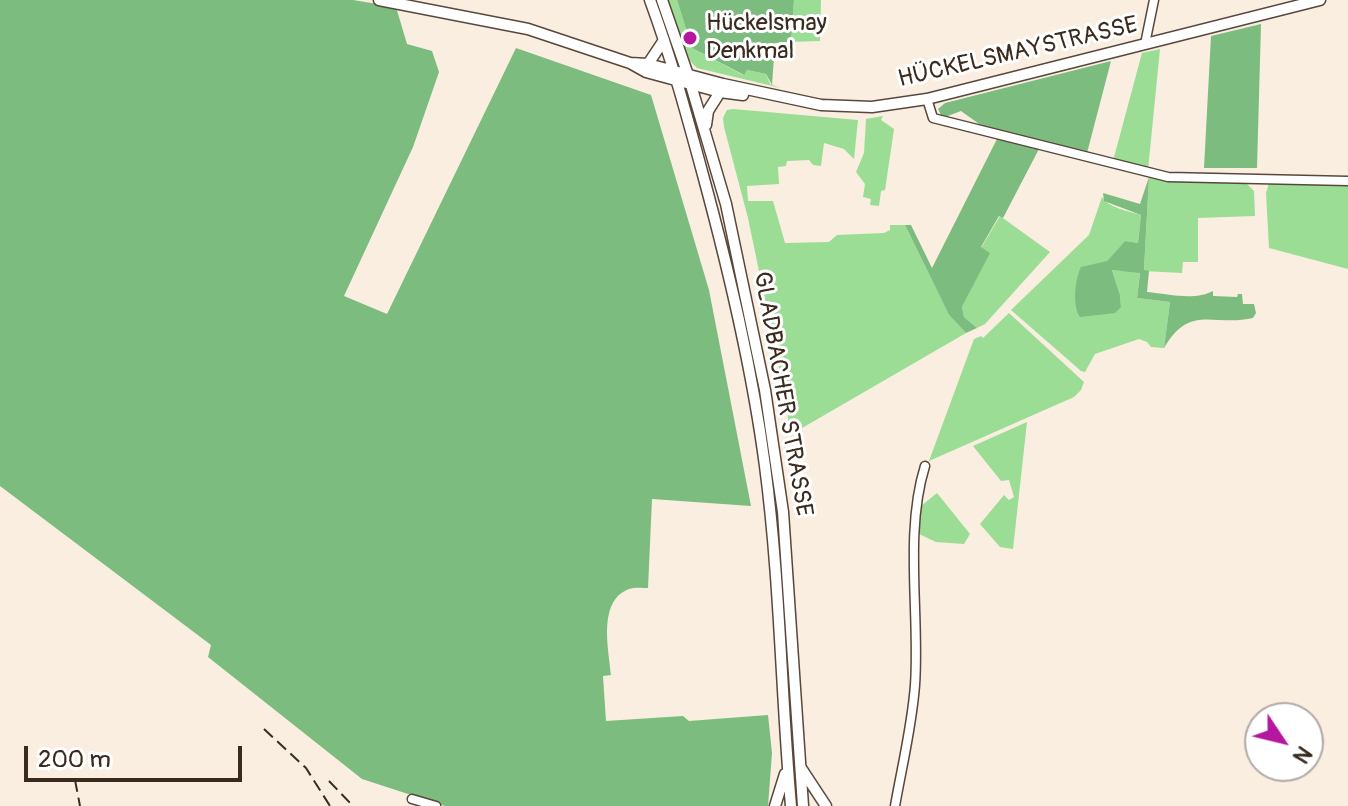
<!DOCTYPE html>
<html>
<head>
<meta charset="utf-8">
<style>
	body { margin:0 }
	#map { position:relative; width:1348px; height:806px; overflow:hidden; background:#f9eee0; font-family:Pangolin,sans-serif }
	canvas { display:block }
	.north { position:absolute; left:1244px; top:702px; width:80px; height:80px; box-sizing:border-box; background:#fff; border:2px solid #b1aaa5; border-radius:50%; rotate:125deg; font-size:22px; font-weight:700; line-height:32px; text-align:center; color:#3b2a1e }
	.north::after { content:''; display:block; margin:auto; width:28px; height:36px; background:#b5179e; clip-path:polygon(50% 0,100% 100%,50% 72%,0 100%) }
	.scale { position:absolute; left:24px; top:746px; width:218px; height:36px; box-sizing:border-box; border:4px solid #3b2a1e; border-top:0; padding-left:10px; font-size:24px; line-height:28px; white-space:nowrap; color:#3b2a1e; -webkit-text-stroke:6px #fff; paint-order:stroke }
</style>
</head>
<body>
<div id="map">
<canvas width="1348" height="806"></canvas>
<div class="north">N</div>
<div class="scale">200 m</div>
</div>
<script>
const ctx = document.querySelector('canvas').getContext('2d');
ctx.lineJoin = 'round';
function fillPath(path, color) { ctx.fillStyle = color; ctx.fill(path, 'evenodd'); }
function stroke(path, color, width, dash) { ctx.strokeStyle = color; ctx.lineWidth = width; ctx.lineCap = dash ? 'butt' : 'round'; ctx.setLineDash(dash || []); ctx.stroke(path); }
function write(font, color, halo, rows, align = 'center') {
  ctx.font = font + ' Pangolin,sans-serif'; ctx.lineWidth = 6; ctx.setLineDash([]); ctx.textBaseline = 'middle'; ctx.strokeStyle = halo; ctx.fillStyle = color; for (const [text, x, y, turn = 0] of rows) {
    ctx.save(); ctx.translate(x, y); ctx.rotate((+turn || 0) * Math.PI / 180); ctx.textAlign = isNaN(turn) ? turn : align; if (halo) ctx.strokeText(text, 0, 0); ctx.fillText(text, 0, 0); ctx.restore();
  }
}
fillPath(new Path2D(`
	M667 0H677L692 48 743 75 747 70 766 74 770 84 781 88 697 68 690 61Z
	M794 0H821L820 41 791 42Z
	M1160 49 1148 170 1113 161 1142 53Z
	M733 109 858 120 854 159 844 149 824 143 821 166 813 165 809 160 787 161 786 166 778 167 779 184 747 186 748 201H773L785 243 829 242 837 235 884 233 890 230V225H905L949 315 966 333 790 435 786 401 748 218 724 127 723 118 727 110Z
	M883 116 881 120 894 129 885 190 881 191 879 206 870 205 871 199 863 197 865 184 856 172 864 153 866 119Z
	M1149 177 1194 183H1246L1254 191 1255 216 1198 218V262H1183L1182 273 1144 271Z
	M1269 183 1348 186V269L1269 248 1266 193Z
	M1102 197C1109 208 1128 211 1141 215L1138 243 1125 241 1107 261 1121 307 1120 295 1112 270 1140 272 1137 298 1170 302 1164 348 1151 347 1147 342 1139 339 1095 354 1085 372 1081 371 1011 310 1089 235Z
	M1000 216 1050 252 985 324 977 328 964 317 962 307 989 253 981 248Z
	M1009 313 1084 382 1081 390 1074 397 929 461 974 339 981 336 983 338Z
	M1027 422 1013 549 1000 547 980 524 1004 495 1009 500 1014 497 1009 480 1001 481 973 446Z
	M937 493 970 534 964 544 936 542 919 534 921 506Z`), '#9bdd94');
fillPath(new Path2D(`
	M0 0H353L396 7 407 44 432 51 439 72 413 147 344 296 387 314 516 48 651 95 709 290 751 506 652 499 648 588C643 588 634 587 629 589 597 601 609 650 611 675L603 676 606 721 683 716 689 721 768 715 772 753 768 806H445L362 779 208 657 211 645 0 486Z
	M677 0H794L791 42 775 43 772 85 766 74 747 70 744 75 692 48Z
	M1261 24 1257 168H1204L1211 36Z
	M1111 61 1087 153 982 126 961 111 945 117 941 115 938 109 945 103Z
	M998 137 1040 147 1003 218 999 216 981 247 990 253 962 307 964 317 977 328 966 333 949 315 905 225H911L932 268Z
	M1149 177 1144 270 1149 271 1147 292C1169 294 1194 301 1213 291V296L1237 297 1238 294H1242L1243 304H1254L1256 313 1253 318C1213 327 1190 303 1164 348L1170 302 1137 298 1140 273 1112 270 1120 295 1121 307 1115 313 1080 317C1072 306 1075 279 1081 267L1107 261 1125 241 1138 243 1141 215 1104 201 1103 193 1140 204Z`), '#7cbc7e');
const minor = new Path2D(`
	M1145 44 1154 0
	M927 99 933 118 1168 177 1348 181
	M412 799 436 806
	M895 806C902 766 912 726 915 685 920 616 904 533 925 466`);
const major = new Path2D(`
	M379 0 528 29 630 63 646 72 720 92 743 95
	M650 0C671 57 687 116 703 175 729 271 752 367 765 466 780 579 781 693 791 806
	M662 0 688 75 726 204 765 390 783 512 803 806
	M630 63 648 64 723 84 821 105 872 107 927 99 1320 0
	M648 64 664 40
	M706 125 708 111 720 92
	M801 768 826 806
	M775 806 785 774`);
stroke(minor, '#58473b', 11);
stroke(major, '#58473b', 13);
stroke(minor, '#fff', 8);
stroke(major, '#fff', 10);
stroke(new Path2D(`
	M264 729 306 768 330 806
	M75 780 80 806
	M329 781 353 806`), '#3b2a1e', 2, [12, 6]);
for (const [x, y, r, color] of [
	[690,38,8,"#b5179e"]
]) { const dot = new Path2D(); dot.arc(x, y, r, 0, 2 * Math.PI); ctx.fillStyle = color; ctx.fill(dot); stroke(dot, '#fff', 3); }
write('24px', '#3b2a1e', '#fff', [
	["Hückelsmay",706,24],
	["Denkmal",706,52]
], 'left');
write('24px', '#3b2a1e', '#fff', [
	["HÜCKELSMAYSTRASSE",1018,53,-13],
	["GLADBACHER STRASSE",782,394,80]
]);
</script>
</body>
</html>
